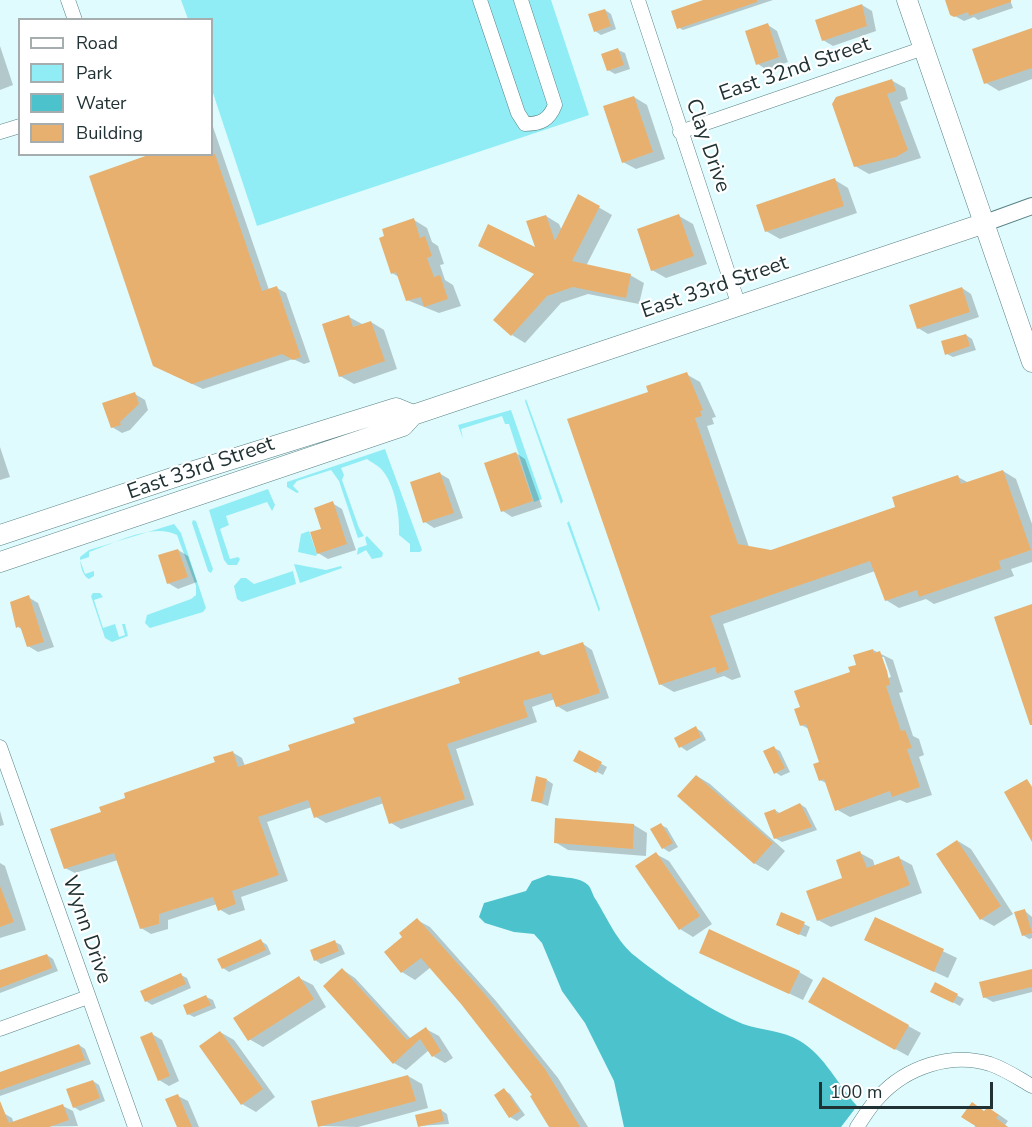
<!DOCTYPE html>
<html>
<head>
<meta charset="utf-8">
<style>
	body { margin:0 }
	#map { position:relative; width:1032px; height:1127px; overflow:hidden; background:#e0fbfd; font-family:"Nunito Sans",sans-serif }
	canvas { display:block }
	.legend { position:absolute; left:18px; top:18px; width:195px; height:138px; box-sizing:border-box; background:#fff; border:2px solid #a6adae; margin:0; padding:8px 10px; list-style:none; font-size:18px; color:#213234 }
	.legend li { display:flex; align-items:center; gap:12px; height:30px }
	.legend b { width:30px; border:2px solid #a6adae }
	.scale { position:absolute; left:819px; top:1082px; width:174px; height:27px; box-sizing:border-box; border:3px solid #213234; border-top:0; padding-left:8px; font-size:18px; line-height:21px; white-space:nowrap; color:#213234; -webkit-text-stroke:4px #fff; paint-order:stroke }
</style>
</head>
<body>
<div id="map">
<canvas width="1032" height="1127"></canvas>
<ul class="legend">
<li><b style="height:8px;background:#fff"></b>Road</li>
<li><b style="height:16px;background:#91edf5"></b>Park</li>
<li><b style="height:16px;background:#4cc2cd"></b>Water</li>
<li><b style="height:16px;background:#e7b06e"></b>Building</li>
</ul>
<div class="scale">100 m</div>
</div>
<script>
const ctx = document.querySelector('canvas').getContext('2d');
ctx.lineJoin = 'round';
function fillPath(path, color) { ctx.fillStyle = color; ctx.fill(path, 'evenodd'); }
function stroke(path, color, width, dash) { ctx.strokeStyle = color; ctx.lineWidth = width; ctx.lineCap = dash ? 'butt' : 'round'; ctx.setLineDash(dash || []); ctx.stroke(path); }
function write(font, color, halo, rows, align = 'center') {
  ctx.font = font + ' "Nunito Sans",sans-serif'; ctx.lineWidth = 4.5; ctx.setLineDash([]); ctx.textBaseline = 'middle'; ctx.strokeStyle = halo; ctx.fillStyle = color; for (const [text, x, y, turn = 0] of rows) {
    ctx.save(); ctx.translate(x, y); ctx.rotate((+turn || 0) * Math.PI / 180); ctx.textAlign = isNaN(turn) ? turn : align; if (halo) ctx.strokeText(text, 0, 0); ctx.fillText(text, 0, 0); ctx.restore();
  }
}
fillPath(new Path2D(`
	M181 0H551L589 115 257 226 212 90V20L188 19Z
	M526 399 563 501 561 504 525 401Z
	M511 410 542 499 534 502 509 424H505L502 416 461 429 463 439 458 425Z
	M385 449 422 550 420 552H410V544L399 535C400 515 395 485 382 470 379 466 371 462 367 459L341 468 344 475 342 480 359 528 364 536 358 538 339 481 331 470 297 481 293 486 299 492 297 493 287 487V482Z
	M268 489 275 505 272 511 267 502 226 516 229 525 220 529 230 559 238 557 240 559 237 565H228L224 560 209 510Z
	M193 520 196 521 213 569 211 573 208 571 192 523Z
	M569 521 600 609 599 612 567 523Z
	M174 524 181 533 206 608 203 612 150 628 145 623 147 615 191 599 196 595V586L177 535C152 522 113 544 89 552V557L80 560 85 574 94 571V576L89 579C82 576 80 564 80 557L89 550Z
	M309 531 317 554 316 556 298 552 301 534Z
	M367 536 383 553 382 557 372 559 366 550 357 555 358 548 367 545 365 538Z
	M294 564 326 570 341 566 342 568 300 583Z
	M293 571 296 584 242 602 237 599 234 586 241 578H246L254 584Z
	M93 593H100L103 597 94 600 103 628 115 624 119 637 125 635 122 624H125L128 636 112 642 105 638 91 596Z`), '#91edf5');
fillPath(new Path2D(`
	M548 875C558 877 575 877 584 882 592 886 591 893 596 900 607 918 618 943 635 956 662 978 711 1011 743 1024 762 1031 783 1030 800 1041 825 1056 838 1085 857 1106L841 1127H624L614 1081 585 1023 562 991 542 943 534 934 514 932 485 923 479 917 484 903 526 891 532 881Z`), '#4cc2cd');
fillPath(new Path2D(`
	M708 0H773L683 30 678 27Z
	M953 0H1010L1013 8 978 20 974 17 964 21 951 14Z
	M862 5 872 11 876 31 833 46 823 40Z
	M605 10 611 14 616 29 601 35 595 31Z
	M768 25 777 31 788 62 767 70 758 64Z
	M1032 30V79L999 91 986 83Z
	M0 46 13 85 0 90Z
	M618 50 625 53 630 69 615 74 608 70Z
	M891 80 905 88 908 99 900 102 921 158 869 174 855 166Z
	M634 97 647 105 665 159 636 169 623 162Z
	M212 124 269 290 277 288 286 293 310 362 304 364 293 359 203 389 165 371 212 154Z
	M835 180 848 188 857 213 780 239 766 231Z
	M579 196 612 215 586 266 630 275 644 283 639 304 588 294 561 303 525 343 512 335 535 274 537 250 546 216 559 224 562 231Z
	M679 216 693 224 707 264 666 278 652 270Z
	M414 220 427 228 432 242 438 246 444 264 440 265 445 280 453 285 461 306 439 313 407 300 399 277 392 273Z
	M962 288 971 294 979 317 928 334 918 328Z
	M349 317 364 325 371 322 384 330 397 369 354 384 340 376Z
	M966 335 972 339 976 350 953 357 947 354Z
	M686 374 700 382 716 417 712 418 714 424 707 426 749 547 772 551 897 508 958 477 969 483 1003 471 1016 479 1032 524V562L1011 569 1014 576 934 604 926 599 899 608 886 600 875 571 723 624 741 677 732 680 724 676 674 692 660 684 650 393Z
	M135 394 145 400 148 410 130 430 122 433 112 427Z
	M0 447 10 477 0 480Z
	M516 453 525 459 542 507 512 517 503 511Z
	M439 473 449 479 463 518 434 528 425 522Z
	M332 503 342 509 356 550 328 559 318 553Z
	M178 550 188 556 197 582 178 589 168 583Z
	M28 597 38 603 54 647 38 652 28 646 23 630 18 627Z
	M583 644 592 650 609 698 567 712 557 706 555 699 532 707 537 722 456 749 474 805 401 829 391 823 384 803 326 823 316 817 312 807 267 822 288 881 241 897 245 910 229 915 219 909 217 904 168 920V929L151 934 141 928 118 860 75 873 65 868 103 813 217 763 232 752 242 758 245 766 292 750 539 653 545 656Z
	M873 650 893 660 903 692 899 693 913 736 919 739 924 755 919 757 932 795 907 803 900 800 850 817 836 809 828 784 820 780 821 763 809 729 801 725ZM881 657H884L891 677 888 678Z
	M696 728 702 732 706 740 687 751 681 747Z
	M774 748 780 751 790 772 781 776 775 772Z
	M580 752 607 767 603 775 575 760Z
	M697 776 710 784 785 851 768 871 754 863Z
	M547 780 553 784 548 806 532 800Z
	M800 804 806 808 817 830 782 842 775 838V810L781 814Z
	M0 811 4 825 0 826Z
	M557 820 634 825 647 833 646 856 568 850 555 842Z
	M661 825 667 828 678 847 669 852 663 848Z
	M958 841 971 849 1013 914 994 926 981 919Z
	M860 853 873 860 875 867 899 858 912 865 922 893 831 927 818 920Z
	M656 854 669 861 712 924 693 937 680 929Z
	M0 863 5 866 26 930 0 938Z
	M1025 911 1032 917V938L1029 939 1023 935Z
	M876 919 957 958 948 978 880 947Z
	M417 920 430 927 496 1001 558 1078 588 1127H551L534 1096 462 1003 431 967 415 980 402 972 386 952 404 937Z
	M804 924 810 927 806 937 784 928Z
	M261 941 267 945 271 954 229 972 223 968Z
	M335 942 341 945 345 954 321 964 315 960Z
	M701 952 799 972 813 980 803 1000Z
	M47 955 53 959 58 971 0 993V972Z
	M343 970 355 978 411 1039 426 1029 439 1036 453 1058 445 1063 433 1056 429 1050 406 1070 394 1063Z
	M1032 971V992L993 1002 984 997Z
	M181 975 187 978 191 988 152 1005 146 1001Z
	M299 978 313 985 326 1007 263 1047 249 1039Z
	M823 979 921 1033 908 1056 810 1002Z
	M936 984 964 999 960 1006 932 991Z
	M206 997 213 1000 216 1008 194 1017 188 1014Z
	M220 1032 234 1040 275 1097 256 1112 242 1104Z
	M152 1034 162 1040 179 1081 169 1086 159 1080Z
	M79 1045 85 1049 91 1064 0 1096V1073Z
	M408 1076 422 1084 428 1108 358 1127 319 1126Z
	M93 1081 99 1085 105 1101 80 1111 74 1107Z
	M504 1090 510 1094 525 1115 517 1121 510 1117Z
	M178 1096 188 1101 199 1127H179Z
	M972 1104 985 1112 998 1114 1008 1121 1005 1125 1008 1127H975Z
	M63 1106 73 1111 78 1126 21 1127Z
	M441 1110 447 1114 449 1124 419 1126Z
	M5 1114 12 1118 15 1127H0V1116Z`), '#0003');
fillPath(new Path2D(`
	M703 0H757V2L677 29 671 11Z
	M945 0H1011V2L969 16 968 12 954 17 950 15Z
	M862 4 867 26 822 41 815 20Z
	M605 9 611 26 594 32 588 14Z
	M768 23 779 57 756 65 745 31Z
	M1032 28V68L984 84 972 49Z
	M618 48 624 65 607 71 601 54Z
	M892 79 896 91 887 94 908 150 896 157 854 167 832 104 836 97Z
	M634 96 653 152 622 163 603 106Z
	M151 154H215L262 291 277 286 301 357 293 360 282 354 192 384 153 366 89 176Z
	M835 178 844 206 765 232 756 205Z
	M578 194 600 206 572 261 631 274 626 298 573 287 547 296 511 336 493 320 534 274 478 246 488 224 535 247 526 221 546 215 555 241Z
	M679 214 694 256 651 271 637 229Z
	M414 218 420 238 425 236 432 256 427 258 434 277 440 275 448 299 424 307 421 297 406 301 396 272 391 274 379 238 384 236 382 229Z
	M962 287 970 312 917 329 909 305Z
	M349 315 353 327 371 321 385 361 339 377 322 324Z
	M966 334 970 346 945 355 941 341Z
	M687 372 703 410 700 411 702 416 695 418 738 544 771 550 895 507 892 497 958 475 961 484 1003 470 1031 550 999 561 1001 569 919 597 917 590 885 601 870 561 710 616 729 669 717 674 715 667 659 685 567 419 648 392 646 386Z
	M135 392 139 404 120 422 121 425 111 428 102 403Z
	M516 452 533 501 501 512 484 463Z
	M440 472 454 513 423 523 410 482Z
	M333 501 347 544 317 554 310 532 321 529 314 508Z
	M178 549 188 577 167 584 158 555Z
	M29 595 44 642 27 647 20 626 16 628 10 602Z
	M1032 604V725H1030L994 617Z
	M583 642 600 693 556 707 551 693 523 701 528 717 447 744 465 799 389 824 380 796 314 818 308 800 258 817 279 875 232 891 236 904 218 911 213 897 159 914V924L140 929 114 853 64 869 50 829 101 812 99 807 125 798 124 793 215 762 213 757 233 751 238 767 290 750 288 745 355 723 353 718 460 683 458 678 539 651 541 656Z
	M873 649 874 653 880 651 887 671 890 685 886 686 901 731 905 730 912 748 907 749 920 787 892 797 890 791 835 811 824 779 819 781 813 764 819 762 806 724 800 726 794 709 800 707 794 691 850 672 848 667 856 665 853 655Z
	M696 726 701 737 679 748 674 738Z
	M774 746 785 768 774 774 763 751Z
	M579 750 602 762 596 773 573 761Z
	M696 775 773 843 754 864 677 796Z
	M536 776 547 779 542 803 531 801Z
	M1027 779 1032 787V842L1004 792Z
	M800 803 812 827 774 839 764 813 775 809 777 814Z
	M555 818 634 824 633 849 554 843Z
	M661 823 673 843 662 849 650 829Z
	M957 840 1001 906 980 920 936 854Z
	M860 851 867 868 899 856 910 885 817 921 806 891 842 878 836 860Z
	M656 852 700 916 679 930 635 866Z
	M0 886 14 922 0 927Z
	M1025 909 1032 933 1022 936 1014 912Z
	M781 912 805 922 799 935 776 925Z
	M875 917 944 949 934 972 864 940Z
	M417 918 483 992 545 1069 580 1127H549L530 1096 532 1095 461 1004 421 958 401 973 384 952 402 937 399 933Z
	M709 929 800 971 789 994 699 953Z
	M261 939 266 950 222 969 217 959Z
	M335 940 339 951 314 961 310 950Z
	M47 954 52 968 0 988V970Z
	M342 968 407 1040 426 1027 441 1051 432 1057 420 1039 393 1064 323 986Z
	M1032 969V987L983 998 979 982Z
	M181 973 186 984 145 1002 140 991Z
	M299 976 314 999 248 1041 233 1018Z
	M823 977 909 1025 895 1050 808 1002Z
	M935 982 958 994 953 1003 930 992Z
	M206 995 211 1005 187 1015 183 1005Z
	M220 1031 263 1089 241 1105 199 1046Z
	M152 1032 170 1076 158 1081 140 1037Z
	M79 1044 85 1060 0 1090V1072Z
	M408 1075 416 1101 318 1127 311 1101Z
	M93 1080 100 1098 73 1108 66 1089Z
	M504 1088 520 1111 509 1118 494 1095Z
	M178 1094 192 1127H177L165 1099Z
	M0 1101 9 1123 63 1104 69 1120 49 1127H0Z
	M972 1102 984 1111 988 1107 999 1115 996 1118 1008 1127H977L961 1117Z
	M441 1109 444 1121 418 1127 415 1115Z`), '#e7b06e');
const minor = new Path2D(`
	M68 0 75 20
	M480 0 518 113 525 124C541 124 549 120 555 105L521 0
	M638 0 739 306
	M0 132 20 126
	M680 132 924 48
	M0 747 135 1127
	M0 1029 88 997
	M857 1127C864 1117 870 1106 879 1097 906 1067 951 1052 990 1064 1005 1069 1018 1078 1032 1086`);
const tertiary = new Path2D(`
	M985 223 1032 206`);
const secondary = new Path2D(`
	M907 0 1032 362
	M0 535 178 476 396 408 413 415
	M0 562 403 426 413 415 985 223`);
stroke(minor, '#588286', 15);
stroke(tertiary, '#588286', 18);
stroke(secondary, '#588286', 21);
stroke(minor, '#fff', 14);
stroke(tertiary, '#fff', 16);
stroke(secondary, '#fff', 20);
write('21px', '#213234', '#fff', [
	["East 32nd Street",795,70,-19],
	["Clay Drive",707,146,71],
	["East 33rd Street",715,288,-19],
	["East 33rd Street",201,469,-19],
	["Wynn Drive",86,930,71]
]);
</script>
</body>
</html>
